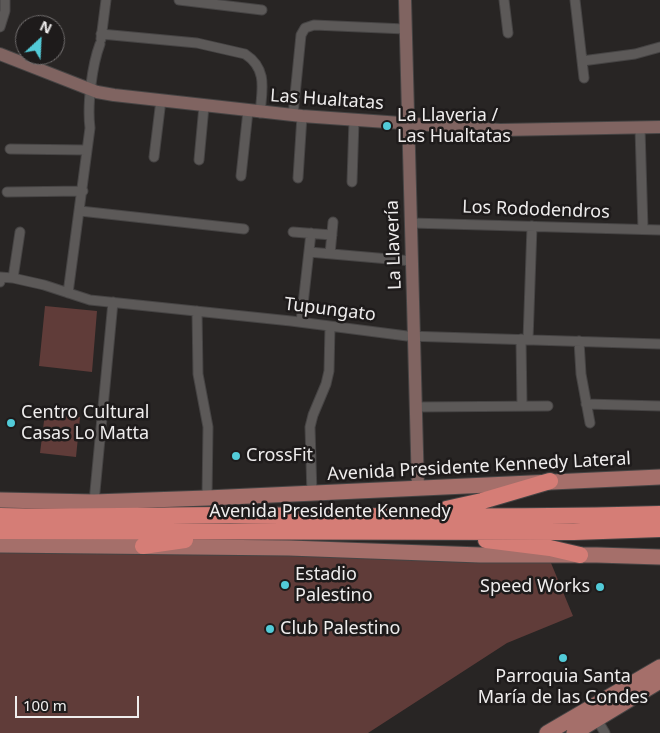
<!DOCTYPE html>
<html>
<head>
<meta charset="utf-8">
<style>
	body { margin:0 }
	#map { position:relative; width:660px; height:733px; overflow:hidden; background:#282524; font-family:"Noto Sans",sans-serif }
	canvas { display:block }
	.north { position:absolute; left:15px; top:15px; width:50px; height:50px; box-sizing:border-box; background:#1e1b1b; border:1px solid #726f6f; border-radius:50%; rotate:25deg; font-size:14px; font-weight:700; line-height:20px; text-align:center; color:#efeded }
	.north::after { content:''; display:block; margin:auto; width:18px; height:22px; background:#52cbd8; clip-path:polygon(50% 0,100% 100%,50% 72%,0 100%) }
	.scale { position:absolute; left:15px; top:696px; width:124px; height:22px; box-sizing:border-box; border:2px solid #efeded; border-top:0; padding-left:6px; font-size:15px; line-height:18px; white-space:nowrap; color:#efeded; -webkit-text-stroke:4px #1e1b1b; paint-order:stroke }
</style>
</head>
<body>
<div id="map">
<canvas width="660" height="733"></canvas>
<div class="north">N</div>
<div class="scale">100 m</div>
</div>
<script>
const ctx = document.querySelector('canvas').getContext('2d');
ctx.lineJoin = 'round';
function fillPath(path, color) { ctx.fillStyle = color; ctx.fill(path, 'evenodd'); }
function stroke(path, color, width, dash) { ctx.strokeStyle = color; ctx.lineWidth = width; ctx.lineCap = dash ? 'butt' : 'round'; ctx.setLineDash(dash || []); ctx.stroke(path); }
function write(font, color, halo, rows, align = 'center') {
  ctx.font = font + ' "Noto Sans",sans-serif'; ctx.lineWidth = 5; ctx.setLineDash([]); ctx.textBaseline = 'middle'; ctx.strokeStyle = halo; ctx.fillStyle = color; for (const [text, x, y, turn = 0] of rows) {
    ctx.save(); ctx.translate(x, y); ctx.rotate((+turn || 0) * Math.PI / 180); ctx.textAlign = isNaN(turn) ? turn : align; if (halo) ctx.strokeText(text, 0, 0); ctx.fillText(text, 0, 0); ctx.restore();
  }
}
fillPath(new Path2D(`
	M45 306 97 311 92 372 39 366Z
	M45 413 80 417 76 457 40 453Z
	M0 546 292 551 551 563 573 616 507 643 368 733H0Z`), '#603c39');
const street = new Path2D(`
	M179 0 262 10
	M504 0 508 33
	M575 0 584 78
	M0 27 5 11V0
	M101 34 197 43 245 54C268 69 262 90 260 113
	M101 39 106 0
	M582 61 635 54 660 47
	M293 115 301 35 305 28 314 25 405 29
	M640 128 643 229
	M10 149 87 150
	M154 157 161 100
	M199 160 204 106
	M241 176 248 111
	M298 178 302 116
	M352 182 354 120
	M7 192 83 191
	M80 211 244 229
	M411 223 660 230
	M293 232 332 235
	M309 252 412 261
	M330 254 333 222
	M13 278 20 232
	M0 282V277L13 278 44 285 90 300 291 321 407 336 660 344
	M68 293 90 128C87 105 92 65 100 44
	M197 311 198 374 208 427 207 498
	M301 322 311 233
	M521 339 522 406
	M528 340 532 226
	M579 341 581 374 590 423
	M586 404 660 406
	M416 407 548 406
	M312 495 310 427 313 415 326 384 329 371 330 326
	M94 502 113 302
	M595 716 605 733`);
const secondary = new Path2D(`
	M405 0 418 489
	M0 54 97 92 114 95 302 116 500 130 660 127`);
const primary = new Path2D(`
	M0 500 94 502 207 498 660 477
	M0 545 289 548 480 555H597L660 557
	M547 733 660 667
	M574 733 660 681`);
const highway = new Path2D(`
	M446 509 482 501 550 481
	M0 516C77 518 153 515 230 515 373 516 517 518 660 514
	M0 531 574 532 660 529
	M486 540 550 548 580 555
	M143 546 185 540`);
stroke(street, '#464444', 11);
stroke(secondary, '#464444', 14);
stroke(primary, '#464444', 17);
stroke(highway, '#464444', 18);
stroke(street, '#5c5958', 9);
stroke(secondary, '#806461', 12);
stroke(primary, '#a56f6a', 15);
stroke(highway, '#d57d76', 16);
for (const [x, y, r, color] of [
	[387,126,5,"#52cbd8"],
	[11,423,5,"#52cbd8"],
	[236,456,5,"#52cbd8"],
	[285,585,5,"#52cbd8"],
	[600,587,5,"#52cbd8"],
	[270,629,5,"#52cbd8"],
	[563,658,5,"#52cbd8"]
]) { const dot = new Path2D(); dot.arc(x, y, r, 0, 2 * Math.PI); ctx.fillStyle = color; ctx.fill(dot); stroke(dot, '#1e1b1b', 2); }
write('18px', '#efeded', '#1e1b1b', [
	["Las Hualtatas",327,100,4],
	["Los Rododendros",536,210,2],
	["La Llavería",394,245,-92],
	["Tupungato",330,310,7],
	["Avenida Presidente Kennedy Lateral",479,467,-3],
	["Avenida Presidente Kennedy",330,512]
]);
write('18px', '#efeded', '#1e1b1b', [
	["La Llaveria /",397,116],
	["Las Hualtatas",397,137],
	["Centro Cultural",21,413],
	["Casas Lo Matta",21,434],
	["CrossFit",246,456],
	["Estadio",295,575],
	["Palestino",295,596],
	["Speed Works",590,587,"right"],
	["Club Palestino",280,629],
	["Parroquia Santa",563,677,"center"],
	["María de las Condes",563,698,"center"]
], 'left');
</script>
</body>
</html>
